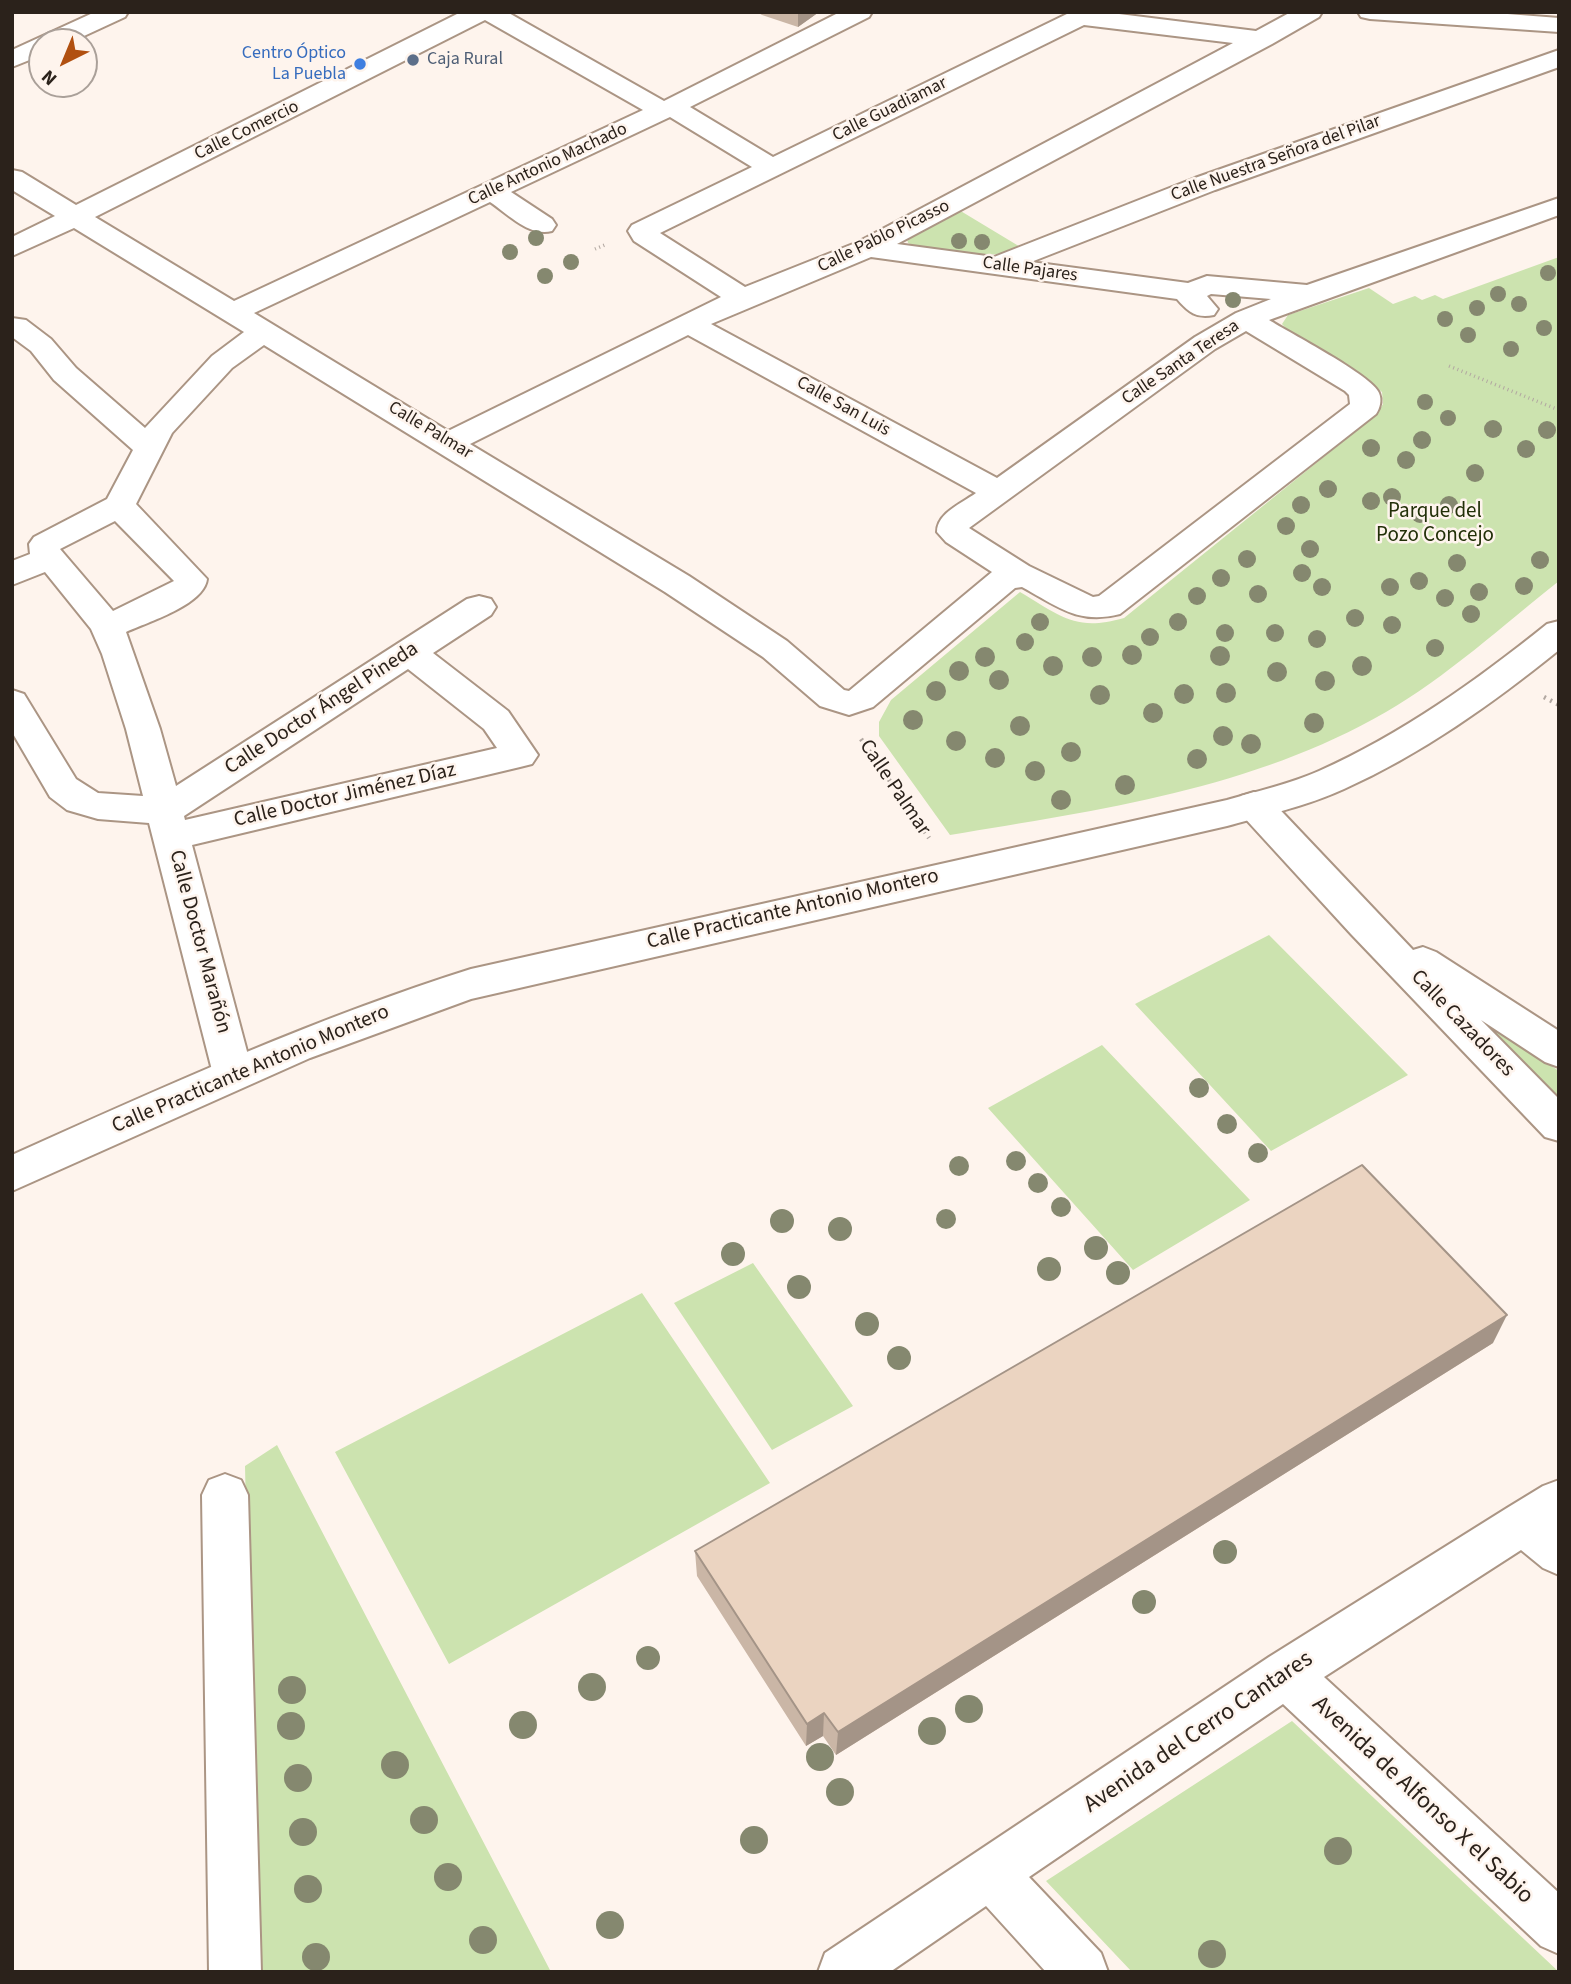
<!DOCTYPE html>
<html>
<head>
<meta charset="utf-8">
<style>
	body { margin:0 }
	#map { position:relative; width:1571px; height:1984px; overflow:hidden; background:#fef4ed; font-family:"Source Sans 3",sans-serif }
	canvas { display:block }
	.frame { position:absolute; inset:0; border:14px solid #2b221b; pointer-events:none }
	.north { position:absolute; left:28px; top:28px; width:70px; height:70px; box-sizing:border-box; background:#fef4ed; border:2px solid #aaa099; border-radius:50%; rotate:223deg; font-size:19px; font-weight:700; line-height:28px; text-align:center; color:#2b221b }
	.north::after { content:''; display:block; margin:auto; width:24px; height:32px; background:#b15010; clip-path:polygon(50% 0,100% 100%,50% 72%,0 100%) }
</style>
</head>
<body>
<div id="map">
<canvas width="1571" height="1984"></canvas>
<div class="frame"></div>
<div class="north">N</div>
</div>
<script>
const ctx = document.querySelector('canvas').getContext('2d');
ctx.lineJoin = 'round';
function fillPath(path, color) { ctx.fillStyle = color; ctx.fill(path, 'evenodd'); }
function stroke(path, color, width, dash) { ctx.strokeStyle = color; ctx.lineWidth = width; ctx.lineCap = dash ? 'butt' : 'round'; ctx.setLineDash(dash || []); ctx.stroke(path); }
function write(font, color, halo, rows, align = 'center') {
  ctx.font = font + ' "Source Sans 3",sans-serif'; ctx.lineWidth = 5; ctx.setLineDash([]); ctx.textBaseline = 'middle'; ctx.strokeStyle = halo; ctx.fillStyle = color; for (const [text, x, y, turn = 0] of rows) {
    ctx.save(); ctx.translate(x, y); ctx.rotate((+turn || 0) * Math.PI / 180); ctx.textAlign = isNaN(turn) ? turn : align; if (halo) ctx.strokeText(text, 0, 0); ctx.fillText(text, 0, 0); ctx.restore();
  }
}
fillPath(new Path2D(`
	M959 210 1022 248C988 259 942 260 908 243L907 239 910 236Z
	M1559 257V581C1506 623 1444 679 1386 712 1253 789 1100 810 950 835L879 736V722L891 700 1020 592C1061 616 1075 632 1124 618L1377 414 1383 404 1382 392 1369 381 1289 332 1282 324 1288 315 1369 288 1393 304 1415 296 1422 300 1435 295 1443 299Z
	M1269 935 1408 1075 1271 1151 1135 1004Z
	M1484 1021 1559 1071V1097Z
	M1102 1045 1250 1200 1133 1270 988 1108Z
	M753 1263 853 1406 772 1450 674 1303Z
	M642 1293 770 1483 449 1664 335 1452Z
	M277 1445 551 1972H256L245 1466Z
	M1292 1721 1559 1972H1132L1046 1881Z`), '#cce3af');
const street = new Path2D(`
	M95 12H128L125 17 71 42H42V55L12 67V50Z
	M461 12H507L664 101 840 12H872L869 17 690 107 773 157 1071 12H1103L1256 31 1291 12H1322L1319 17 1272 44 897 244 994 257 1195 178 1559 50V67L1215 190 1031 262 1188 283 1207 276 1307 285 1559 198V215L1269 320C1288 332 1373 376 1379 393 1382 400 1380 408 1376 414L1120 614C1078 625 1057 606 1022 587L1015 588 873 707 849 715 820 706 763 657 665 592 264 345 232 368 172 433 136 504 207 579C204 605 148 622 126 632L160 729 176 786 467 599 479 596 491 599 496 607 491 615 433 653 508 711 538 755 532 764 520 767 192 845 253 1074 247 1085 233 1090 219 1085 213 1074 149 823 98 819 67 810 50 797 12 732V690L24 694 76 779 98 793 143 796 126 729 102 654 91 629 45 572 12 585V561L30 554 29 544 34 537 107 499 133 450 54 380 31 351 12 337V318L26 320 51 339 76 368 145 428 212 356 244 332 74 228 12 256V237L55 216 12 190V170L22 172 76 205ZM485 20 643 110 234 301 95 217ZM1084 25 1233 43 858 242 745 287 660 233ZM670 117 752 167 632 225 628 231 634 241 721 297 448 431 254 313 490 202C508 214 529 237 552 231L556 225 552 219 511 192ZM871 257 1177 299C1188 312 1197 319 1214 315L1218 309 1207 296 1211 294 1271 299 1236 313 1195 337 997 478 711 324ZM1246 331 1345 391 1349 395 1350 404 1099 596 1093 597 1029 566 969 528 1215 349ZM688 335 976 493C962 503 937 513 937 532L946 542 992 572 849 691 844 690 787 641 689 576 470 444ZM115 521 174 581 113 611 60 549ZM408 669 484 729 497 748 185 820 184 816Z
	M1358 12H1482L1559 18V32L1370 19 1361 17Z
	M1254 792 1267 796 1413 950 1423 947 1436 952 1559 1031V1067L1545 1062 1481 1020 1559 1099V1141L1545 1137 1351 934 1241 814 1236 805 1241 796Z
	M225 1474 241 1480 248 1495 261 1972H209L202 1495 209 1480Z
	M1559 1480V1575L1543 1568 1521 1550 1324 1677 1559 1893V1954L1541 1946 1283 1704 1029 1877 1101 1953 1108 1972H1046L986 1906 890 1972H818L825 1953 1269 1657 1507 1508 1543 1486Z`);
const secondary = new Path2D(`
	M1559 621V650C1492 704 1423 753 1344 789 1307 806 1266 815 1227 826L471 999 310 1058 12 1191V1155C163 1087 313 1019 471 969L1227 800C1258 791 1290 784 1319 771 1402 734 1476 681 1547 624Z`);
stroke(street, '#ab9584', 4);
stroke(secondary, '#ab9584', 4);
stroke(new Path2D(`
	M595 249 607 244
	M1449 366 1559 410`), '#b2a8a1', 3.5, [1, 3.5]);
stroke(new Path2D(`
	M1544 697 1559 705
	M861 739 929 838`), '#b2a8a1', 4.5, [2, 5]);
fillPath(street, '#fff');
fillPath(secondary, '#fff');
ctx.fillStyle = '#85886f';
for (const [x, y, r] of [
	[536,238,8],
	[959,241,8],
	[982,242,8],
	[510,252,8],
	[571,262,8],
	[1548,273,8],
	[545,276,8],
	[1498,294,8],
	[1233,300,8],
	[1519,304,8],
	[1477,308,8],
	[1445,319,8],
	[1544,328,8],
	[1468,335,8],
	[1511,349,8],
	[1425,402,8],
	[1448,418,8],
	[1493,429,9],
	[1547,430,9],
	[1422,440,9],
	[1371,448,9],
	[1526,449,9],
	[1406,460,9],
	[1475,473,9],
	[1328,489,9],
	[1392,497,9],
	[1371,501,9],
	[1301,505,9],
	[1449,505,9],
	[1420,514,9],
	[1286,526,9],
	[1310,549,9],
	[1247,559,9],
	[1540,560,9],
	[1457,563,9],
	[1302,573,9],
	[1221,578,9],
	[1419,581,9],
	[1524,586,9],
	[1322,587,9],
	[1390,587,9],
	[1479,592,9],
	[1258,594,9],
	[1197,596,9],
	[1445,598,9],
	[1471,614,9],
	[1355,618,9],
	[1040,622,9],
	[1178,622,9],
	[1392,625,9],
	[1225,633,9],
	[1275,633,9],
	[1150,637,9],
	[1317,639,9],
	[1025,642,9],
	[1435,648,9],
	[1132,655,10],
	[1220,656,10],
	[985,657,10],
	[1092,657,10],
	[1053,666,10],
	[1362,666,10],
	[959,671,10],
	[1277,672,10],
	[999,680,10],
	[1325,681,10],
	[936,691,10],
	[1226,693,10],
	[1184,694,10],
	[1100,695,10],
	[1153,713,10],
	[913,720,10],
	[1314,723,10],
	[1020,726,10],
	[1223,736,10],
	[956,741,10],
	[1251,744,10],
	[1071,752,10],
	[995,758,10],
	[1197,759,10],
	[1035,771,10],
	[1125,785,10],
	[1061,800,10],
	[1199,1088,10],
	[1227,1124,10],
	[1258,1153,10],
	[1016,1161,10],
	[959,1166,10],
	[1038,1183,10],
	[1061,1207,10],
	[946,1219,10],
	[782,1221,12],
	[840,1229,12],
	[1096,1248,12],
	[733,1254,12],
	[1049,1269,12],
	[1118,1273,12],
	[799,1287,12],
	[867,1324,12],
	[899,1358,12],
	[1225,1552,12],
	[1144,1602,12],
	[648,1658,12],
	[592,1687,14],
	[292,1690,14],
	[969,1709,14],
	[523,1725,14],
	[291,1726,14],
	[932,1731,14],
	[820,1757,14],
	[395,1765,14],
	[298,1778,14],
	[840,1792,14],
	[424,1820,14],
	[303,1832,14],
	[754,1840,14],
	[1338,1851,14],
	[448,1877,14],
	[308,1889,14],
	[610,1925,14],
	[483,1940,14],
	[1212,1954,14],
	[316,1957,14]
]) { ctx.beginPath(); ctx.arc(x, y, r, 0, 2 * Math.PI); ctx.fill(); }
fillPath(new Path2D(`
	M757 12H819L798 27 762 15Z
	M1493 1343 836 1755 823 1736 806 1746 697 1576 695 1551Z`), '#cab6a6');
fillPath(new Path2D(`
	M798 12H819L798 27Z
	M1507 1315 1493 1343 836 1755 838 1732Z
	M824 1713 823 1736 806 1746 807 1724Z`), '#a49487');
const building = new Path2D(`
	M1362 1165 1507 1315 838 1732 824 1713 807 1724 695 1551Z`);
fillPath(building, '#ebd4c1');
stroke(building, '#a49487', 2);
for (const [x, y, r, color] of [
	[413,60,7,"#5c6f8a"],
	[360,64,7,"#3f7fe0"]
]) { const dot = new Path2D(); dot.arc(x, y, r, 0, 2 * Math.PI); ctx.fillStyle = color; ctx.fill(dot); stroke(dot, '#fef4ed', 2.5); }
write('18px', '#366cbe', '#fef4ed', [
	["Centro Óptico",346,54],
	["La Puebla",346,75]
], 'right');
write('18px', '#4e5e75', '#fef4ed', [
	["Caja Rural",427,60]
], 'left');
write('18px', '#2b221b', '#fef4ed', [
	["Calle Guadiamar",890,110,-26],
	["Calle Comercio",247,131,-26],
	["Calle Nuestra Señora del Pilar",1276,159,-20],
	["Calle Antonio Machado",548,165,-25],
	["Calle Pablo Picasso",884,237,-26],
	["Calle Pajares",1030,270,8],
	["Calle Santa Teresa",1181,363,-34],
	["Calle San Luis",843,407,29],
	["Calle Palmar",430,431,31]
]);
write('21px', '#223008', '#fef4ed', [
	["Parque del",1435,512],
	["Pozo Concejo",1435,536]
]);
write('21px', '#2b221b', '#fef4ed', [
	["Calle Doctor Ángel Pineda",322,709,-33],
	["Calle Palmar",894,788,56],
	["Calle Doctor Jiménez Díaz",345,796,-13],
	["Calle Practicante Antonio Montero",793,910,-13],
	["Calle Doctor Marañón",199,942,75],
	["Calle Cazadores",1462,1024,46],
	["Calle Practicante Antonio Montero",251,1070,-23]
]);
write('24px', '#2b221b', '#fef4ed', [
	["Avenida del Cerro Cantares",1199,1733,-34],
	["Avenida de Alfonso X el Sabio",1422,1801,43]
]);
</script>
</body>
</html>
